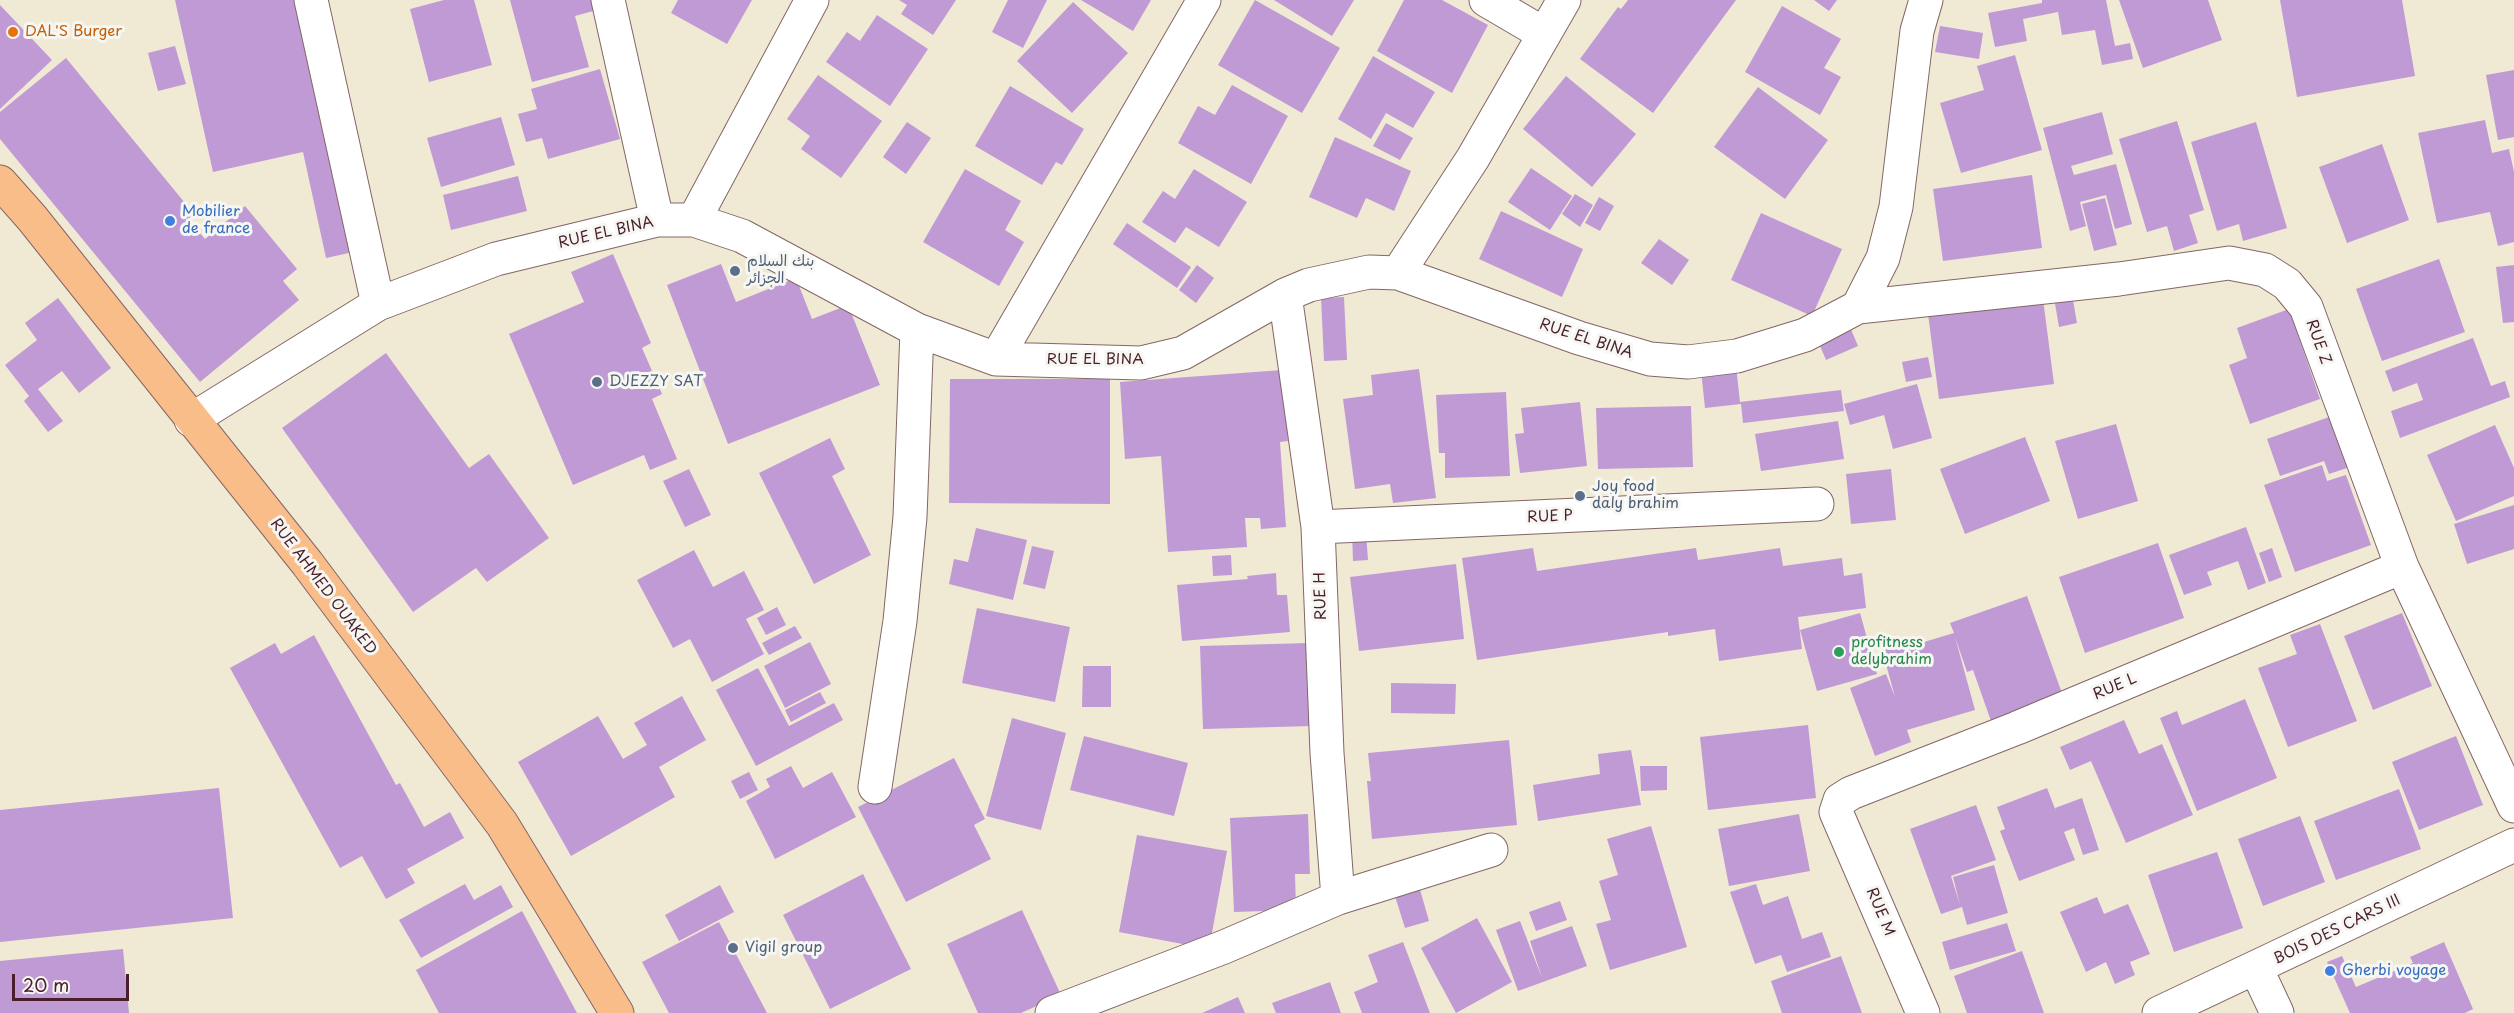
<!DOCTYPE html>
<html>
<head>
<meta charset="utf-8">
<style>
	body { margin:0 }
	#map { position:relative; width:2514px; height:1013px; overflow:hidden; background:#f0e9d4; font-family:"Playpen Sans",sans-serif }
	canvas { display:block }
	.scale { position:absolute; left:12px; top:974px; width:117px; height:27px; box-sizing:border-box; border:3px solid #4a1f2b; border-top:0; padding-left:8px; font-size:18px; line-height:21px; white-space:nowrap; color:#4a1f2b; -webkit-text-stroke:4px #f6f6f2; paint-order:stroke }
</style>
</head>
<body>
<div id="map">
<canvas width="2514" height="1013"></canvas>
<div class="scale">20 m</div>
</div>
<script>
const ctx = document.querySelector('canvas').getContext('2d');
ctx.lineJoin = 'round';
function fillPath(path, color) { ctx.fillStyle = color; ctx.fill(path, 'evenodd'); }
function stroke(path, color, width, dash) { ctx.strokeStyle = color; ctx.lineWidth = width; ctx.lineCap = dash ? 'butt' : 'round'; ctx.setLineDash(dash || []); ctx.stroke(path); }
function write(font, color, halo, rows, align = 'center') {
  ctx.font = font + ' "Playpen Sans","Playpen Sans Arabic",sans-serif'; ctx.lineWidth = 6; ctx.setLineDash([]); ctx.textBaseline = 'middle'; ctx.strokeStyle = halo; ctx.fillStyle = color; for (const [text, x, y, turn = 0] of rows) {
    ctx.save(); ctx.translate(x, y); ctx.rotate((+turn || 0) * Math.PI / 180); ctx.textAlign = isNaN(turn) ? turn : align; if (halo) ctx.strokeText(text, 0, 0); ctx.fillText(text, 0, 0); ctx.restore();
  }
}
fillPath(new Path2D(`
	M175 0H303L358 251 326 258 303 152 213 172Z
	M444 0H474L492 65 429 82 410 9Z
	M510 0H595L597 10 575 16 589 67 532 82Z
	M678 0H752L727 44 671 13Z
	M899 0H956L933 35 901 14 907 5Z
	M1008 0H1047L1023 48 992 32Z
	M1081 0H1151L1133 31Z
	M1255 0 1340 48 1302 113 1218 65Z
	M1274 0H1354L1332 36Z
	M1404 0H1442L1488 25 1452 93 1377 51Z
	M1628 0H1736L1653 113 1580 59 1618 7 1621 9Z
	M1814 0H1837L1829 11Z
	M2042 0H2106L2115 46 2130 43 2133 59 2102 65 2095 30 2062 35 2058 12 2023 19 2027 41 1995 47 1988 13 2042 3Z
	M2119 0H2208L2222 40 2143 68Z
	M2280 0H2402L2415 76 2297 97Z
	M1073 2 1128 53 1072 113 1017 61Z
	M0 5 52 60 0 109Z
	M1782 6 1841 39 1824 68 1841 77 1820 115 1745 72Z
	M877 15 928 49 890 106 826 62 847 32 860 41Z
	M1940 26 1983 33 1979 59 1935 52Z
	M175 46 186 84 158 91 148 53Z
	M2015 55 2042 150 1961 173 1940 103 1984 90 1977 66Z
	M1373 56 1435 92 1413 128 1386 113 1371 139 1338 119Z
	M66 58 194 214 188 219 205 239 245 206 297 269 283 281 299 300 200 382 0 139V112Z
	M600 69 620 139 548 159 542 138 526 142 518 114 537 109 531 89Z
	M2514 70V137L2498 140 2486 75Z
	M818 75 882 121 841 178 801 149 810 136 787 119Z
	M1566 76 1636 134 1592 187 1523 129Z
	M1232 85 1288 116 1251 184 1178 143 1198 106 1215 115Z
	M1010 86 1084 129 1062 165 1056 162 1042 185 975 146Z
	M1758 87 1828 140 1785 199 1714 147Z
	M2102 112 2113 154 2071 166 2074 175 2116 164 2132 224 2115 229 2106 195 2080 202 2086 226 2070 231 2043 128Z
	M501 117 515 165 441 187 427 138Z
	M2485 120 2492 153 2509 149 2514 172V242L2498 246 2490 212 2437 223 2418 133Z
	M2177 121 2204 210 2189 215 2198 243 2174 251 2167 226 2147 232 2119 139Z
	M907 122 931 138 906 174 883 157Z
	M2256 122 2287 228 2243 241 2239 224 2217 231 2191 142Z
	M1386 123 1413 138 1400 160 1373 146Z
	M1335 137 1411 171 1394 211 1366 198 1357 218 1309 197Z
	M2382 144 2409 220 2347 243 2319 167Z
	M1531 168 1572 196 1550 230 1508 202Z
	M965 169 1021 201 1005 230 1024 242 999 286 923 242Z
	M1194 169 1247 202 1219 247 1186 227 1175 243 1142 222 1163 191 1175 199Z
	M2032 175 2042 248 1943 261 1933 189Z
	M518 176 527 211 451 230 443 195Z
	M1575 194 1593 205 1580 227 1562 214Z
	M1599 197 1614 206 1600 231 1585 223Z
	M2105 198 2117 245 2094 251 2082 204Z
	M1501 211 1583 249 1562 297 1479 259Z
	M1761 213 1842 249 1812 316 1731 280Z
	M1127 223 1191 267 1177 288 1113 244Z
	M1659 239 1689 260 1672 285 1641 263Z
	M613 254 651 343 642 348 662 394 652 399 677 459 650 470 644 455 573 485 509 334 584 302 571 272Z
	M2439 259 2465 332 2382 361 2356 289Z
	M721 264 736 302 796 278 812 319 848 305 880 385 728 444 667 285Z
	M1197 265 1214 278 1196 303 1179 290Z
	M2514 265V322L2503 323 2496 267Z
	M2071 289 2077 323 2059 327 2053 292Z
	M1344 297 1347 360 1324 361 1321 298Z
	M58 298 111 368 79 393 62 371 38 389 63 421 48 432 24 401 29 396 5 365 37 340 25 323Z
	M2043 299 2054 384 1939 399 1928 314Z
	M2289 309 2320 399 2250 424 2229 365 2247 358 2237 328Z
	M1850 327 1858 346 1826 360 1818 341Z
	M2473 338 2491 386 2505 381 2510 397 2400 438 2391 411 2423 400 2417 383 2393 392 2385 371Z
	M386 353 469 468 489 454 549 538 487 582 476 568 413 612 282 428Z
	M1735 357 1740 402 1841 390 1844 411 1743 423 1741 404 1705 408 1700 361Z
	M1928 357 1932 377 1906 382 1902 362Z
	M1419 369 1436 498 1393 503 1390 484 1355 489 1343 399 1373 395 1371 375Z
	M1282 370 1288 441 1280 442 1286 527 1261 529 1260 518H1245L1247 547 1168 552 1161 456 1125 459 1120 382Z
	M950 379H1110V504L949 503Z
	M1917 384 1932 438 1893 449 1884 415 1850 425 1844 404Z
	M1506 392 1510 476 1445 478V453H1439L1436 395Z
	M1580 402 1587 466 1520 473 1515 434 1524 433 1521 408Z
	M1691 406 1693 467 1598 469 1596 408Z
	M2332 416 2350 467 2329 474 2324 461 2280 476 2267 439Z
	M1838 421 1844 459 1761 471 1755 434Z
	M2116 424 2138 501 2078 519 2055 441Z
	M2495 425 2514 468V496L2456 521 2427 455Z
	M2025 437 2050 501 1965 534 1940 469Z
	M830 438 845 469 832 476 871 555 814 584 759 473Z
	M2322 465 2327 481 2346 475 2371 545 2295 572 2264 485Z
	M689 469 711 515 685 527 663 481Z
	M1891 469 1896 520 1851 524 1846 474Z
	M2514 505V549L2467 564 2454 524Z
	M2246 527 2266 583 2248 590 2238 561 2207 572 2212 585 2184 595 2169 555Z
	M976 528 1027 540 1013 600 949 584 954 559 968 562Z
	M1352 533H1366L1368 560 1353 561Z
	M2158 543 2184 618 2085 653 2059 577Z
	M1032 546 1054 551 1045 589 1023 584Z
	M1533 548 1537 571 1696 548 1698 560 1780 548 1783 566 1842 558 1844 576 1862 573 1866 608 1798 617 1802 649 1719 661 1715 629 1668 636V632L1477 660 1462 558Z
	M2272 548 2282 577 2269 582 2259 553Z
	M694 550 713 587 744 571 764 610 746 619 764 654 712 682 690 639 673 648 637 580Z
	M1231 555 1232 575 1213 576 1212 556Z
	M1456 564 1464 639 1359 651 1350 577Z
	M1276 573 1277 595H1287L1290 632 1182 641 1177 585 1248 579 1247 576Z
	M2027 596 2063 696 1991 721 1973 670 1967 672 1955 637 1975 710 1907 730 1911 742 1875 756 1850 688 1886 674 1895 697 1881 646 1902 640 1904 648 1954 633 1950 623Z
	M777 607 786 625 766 635 757 618Z
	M977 608 1070 627 1055 702 962 683Z
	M1860 613 1877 674 1817 691 1800 630Z
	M2402 613 2432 686 2373 710 2344 636Z
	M2320 624 2357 721 2288 747 2258 668 2297 654 2290 635Z
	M795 626 802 638 769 655 762 643Z
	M314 635 396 785 400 783 424 827 450 812 464 838 407 869 415 883 386 899 362 856 340 868 230 668 275 643 281 654Z
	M810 642 831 684 785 708 764 666Z
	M1309 643 1312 726 1203 729 1200 646Z
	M1083 666H1111V707H1082Z
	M758 668 789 726 834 703 843 720 756 766 716 690Z
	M1391 683 1456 684 1455 714 1391 713Z
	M820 692 826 703 791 722 785 710Z
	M682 696 706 740 659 767 675 797 571 856 518 762 598 716 623 759 647 745 634 723Z
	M2245 699 2277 778 2197 811 2160 718 2177 711 2182 725Z
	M1012 718 1066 733 1041 830 986 816Z
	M2124 720 2139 754 2162 744 2193 815 2126 843 2091 761 2070 770 2060 747Z
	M1808 725 1816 798 1708 810 1700 737Z
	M1084 736 1188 763 1174 816 1070 790Z
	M2456 736 2483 805 2419 830 2392 762Z
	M1509 740 1517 825 1372 839 1367 781H1371L1368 753Z
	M1631 750 1641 805 1538 821 1533 785 1600 774 1598 754Z
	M954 758 985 819 974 825 991 859 906 902 858 807Z
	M791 766 803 788 832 772 856 817 775 859 746 801 770 787 766 779Z
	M1640 766H1667V790L1641 791Z
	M749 772 758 790 740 799 731 781Z
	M219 788 233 918 0 942V810Z
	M2047 788 2057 814 2055 808 2082 798 2099 850 2083 855 2074 828 2064 832 2075 860 2019 881 2000 831 2005 829 1997 807Z
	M2399 789 2421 849 2336 880 2314 821Z
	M1976 805 1996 860 1951 876 1960 905 1953 877 1994 865 2008 913 1967 925 1962 907 1941 914 1910 829Z
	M1308 814 1310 874H1295L1296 910 1234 912 1230 818Z
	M1799 814 1810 871 1729 886 1718 829Z
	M2300 816 2325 882 2263 906 2238 839Z
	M1651 826 1687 947 1610 970 1596 924 1611 920 1599 881 1618 875 1607 839Z
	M1137 835 1227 851 1209 949 1119 932Z
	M2217 852 2243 928 2174 952 2148 875Z
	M863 874 911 969 830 1009 783 915Z
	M465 884 474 900 501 885 513 907 421 958 399 920Z
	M1756 884 1763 905 1788 896 1802 939 1822 932 1831 957 1787 972 1781 955 1755 964 1730 892Z
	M720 885 734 912 679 941 665 915Z
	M1419 886 1429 921 1405 928 1394 893Z
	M2097 897 2104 914 2128 904 2150 954 2130 962 2135 975 2115 984 2106 962 2086 972 2060 912Z
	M1560 901 1567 920 1536 931 1529 912Z
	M1022 910 1061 995 1021 1013H978L947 944Z
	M522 911 577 1013H439L416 970Z
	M1477 918 1512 982 1456 1013 1421 948Z
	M1520 921 1542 978 1530 941 1572 926 1587 966 1518 991 1496 930Z
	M719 922 767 1013H669L642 962Z
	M2007 923 2016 951 1950 970 1942 942Z
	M1403 942 1430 1013H1362L1354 992 1378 982 1368 955Z
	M2444 942 2473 1009 2465 1013H2350L2327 962 2342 956 2356 987 2413 963 2410 957Z
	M123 949 129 1013H0V961Z
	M2022 951 2044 1013H1967L1954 976Z
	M1841 956 1862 1013H1782L1771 981Z
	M1330 982 1341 1013H1276L1272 1003Z
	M1238 997 1245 1013H1202Z`), '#c09ad5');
const minor = new Path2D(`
	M311 0 378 304
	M608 0 657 220
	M1486 0 1544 34
	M694 220 812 0
	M1398 273 1473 158 1564 0
	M1285 295 1318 527 1327 753 1338 898
	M1858 307 2119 279 2229 263 2265 270 2287 284 2306 307 2402 567 2514 806
	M996 359 1204 0
	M191 420 378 304 496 259 657 220H694L742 236 917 330 996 359 1141 363 1183 353 1285 295 1309 285 1369 272 1398 273 1579 338 1650 359 1688 362 1737 356 1805 335 1858 307 1883 258 1896 207 1917 31 1926 0
	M1318 527 1817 504
	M875 787 900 621 910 517 917 330
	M2256 968 2277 1013
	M1052 1013 1224 947 1338 898 1491 850
	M1923 1013 1836 812 1840 800 1851 793 2017 728 2402 567
	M2159 1013 2514 845`);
const major = new Path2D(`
	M0 182 32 218 307 563 502 824 617 1013`);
stroke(minor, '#846666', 35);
stroke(major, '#846666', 35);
stroke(minor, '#fff', 33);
stroke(major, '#f8bd89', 33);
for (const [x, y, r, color] of [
	[13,32,6,"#e8710a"],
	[170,221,6,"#3f7fe0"],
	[735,271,6,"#5c6f8a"],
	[597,382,6,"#5c6f8a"],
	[1580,496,6,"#5c6f8a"],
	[1839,652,6,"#2e9e5b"],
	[733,948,6,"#5c6f8a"],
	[2330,971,6,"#3f7fe0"]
]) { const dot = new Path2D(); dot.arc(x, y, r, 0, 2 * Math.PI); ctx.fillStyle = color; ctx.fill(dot); stroke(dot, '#f6f6f2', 2); }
write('15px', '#c56008', '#f6f6f2', [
	["DAL'S Burger",25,32]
], 'left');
write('15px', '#366cbe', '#f6f6f2', [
	["Mobilier",182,212],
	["de france",182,229],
	["Gherbi voyage",2342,971]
], 'left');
write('15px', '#4a1f2b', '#f6f6f2', [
	["RUE EL BINA",606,233,-13],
	["RUE EL BINA",1586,339,18],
	["RUE Z",2318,342,70],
	["RUE EL BINA",1095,360],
	["RUE P",1550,517,-3],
	["RUE AHMED OUAKED",323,587,53],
	["RUE H",1321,596,-92],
	["RUE L",2115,687,-23],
	["RUE M",1880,912,67],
	["BOIS DES CARS III",2337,930,-26]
]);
write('15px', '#4e5e75', '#f6f6f2', [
	["بنك السلام",747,262],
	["الجزائر",747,279],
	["DJEZZY SAT",609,382],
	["Joy food",1592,487],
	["daly brahim",1592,504],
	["Vigil group",745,948]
], 'left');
write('15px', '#27864d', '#f6f6f2', [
	["profitness",1851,643],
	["delybrahim",1851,660]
], 'left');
</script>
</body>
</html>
